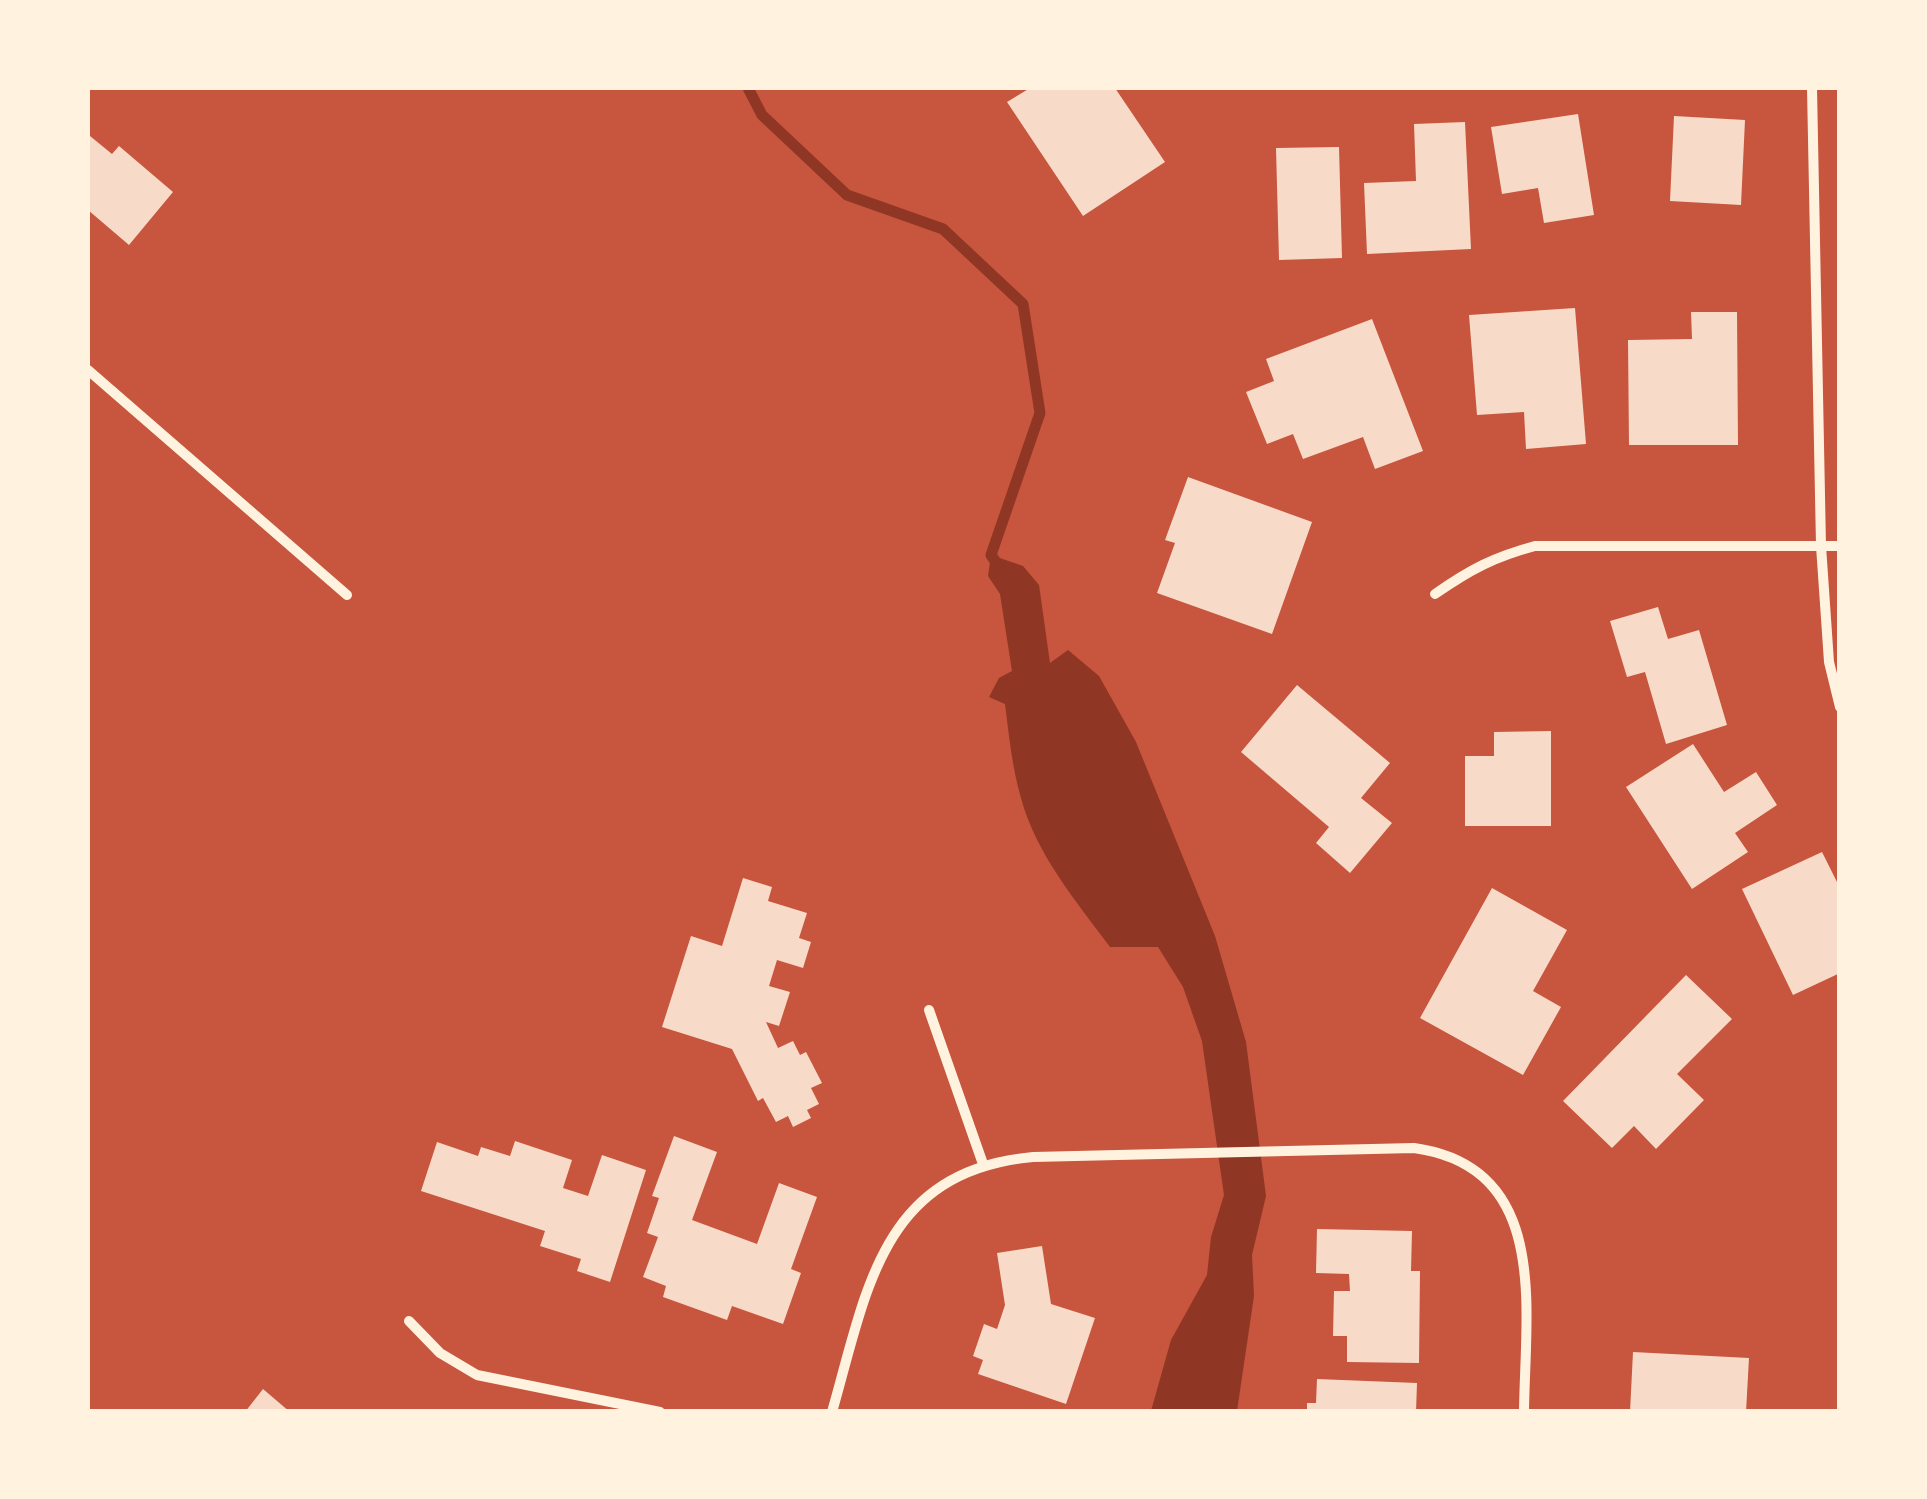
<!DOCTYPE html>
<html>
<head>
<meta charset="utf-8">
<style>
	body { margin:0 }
	#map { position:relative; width:1927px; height:1499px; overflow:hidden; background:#c8553d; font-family:"PT Sans Narrow",sans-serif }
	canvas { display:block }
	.frame { position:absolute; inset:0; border:90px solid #fff3e0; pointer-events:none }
</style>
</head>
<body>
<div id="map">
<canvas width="1927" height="1499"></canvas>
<div class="frame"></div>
</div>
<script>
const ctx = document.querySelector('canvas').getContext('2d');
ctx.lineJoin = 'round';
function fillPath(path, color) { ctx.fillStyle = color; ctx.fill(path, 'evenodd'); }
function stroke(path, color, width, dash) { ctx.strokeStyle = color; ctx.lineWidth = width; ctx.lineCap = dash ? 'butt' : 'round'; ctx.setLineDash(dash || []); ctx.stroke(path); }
fillPath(new Path2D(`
	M991 555 1023 566 1039 585 1050 663 1068 650 1099 676 1136 742 1215 936 1246 1042 1266 1196 1252 1255 1254 1296 1237 1411H1151L1171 1340 1207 1275 1211 1237 1224 1195 1202 1041 1183 987 1158 947H1110C1076 901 1036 854 1021 798 1012 767 1009 735 1005 704L989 697 999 678 1012 671 1000 594 988 576Z`), '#8f3625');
stroke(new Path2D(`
	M748 88 762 115 847 195 943 229 1023 304 1040 413 991 555 1000 568`), '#8f3625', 11);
fillPath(new Path2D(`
	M1030 88H1115L1165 162 1083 216 1007 102Z
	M1578 114 1594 215 1544 223 1538 188 1502 194 1491 127Z
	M1674 116 1745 120 1741 205 1670 201Z
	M1465 122 1471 249 1367 254 1364 183 1416 181 1414 124Z
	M90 136 112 154 119 146 173 192 129 245 88 210V140Z
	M1339 147 1342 258 1279 260 1276 148Z
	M1575 308 1586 444 1526 449 1524 412 1477 415 1469 315Z
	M1691 312H1737L1738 445H1629L1628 340 1692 339Z
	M1372 319 1423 451 1375 469 1363 437 1303 459 1293 434 1267 444 1246 392 1274 381 1266 359Z
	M1188 477 1312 522 1272 634 1157 593 1175 543 1165 540Z
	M1658 607 1668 639 1699 630 1727 725 1666 744 1645 672 1627 677 1610 621Z
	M1297 685 1390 763 1361 798 1392 823 1350 873 1316 843 1329 827 1241 752Z
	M1551 731V826H1465V756H1494V732Z
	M1693 744 1724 792 1756 772 1777 805 1735 833 1748 852 1692 889 1626 787Z
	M1822 852 1840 888V973L1793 995 1742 889Z
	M743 878 772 887 768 901 807 913 799 938 811 942 803 968 777 960 769 986 790 992 779 1026 766 1022 778 1048 793 1041 800 1055 806 1052 822 1083 811 1088 819 1104 807 1110 811 1118 793 1127 788 1116 776 1122 763 1098 758 1101 732 1049 662 1027 691 936 722 946Z
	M1492 888 1567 930 1533 991 1561 1007 1523 1075 1420 1018Z
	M1686 975 1732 1019 1677 1074 1704 1100 1656 1149 1634 1126 1612 1148 1563 1101Z
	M674 1136 717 1152 692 1220 757 1244 779 1183 817 1197 791 1269 801 1273 783 1324 732 1306 727 1320 663 1297 666 1286 643 1277 658 1237 647 1233 659 1198 652 1196Z
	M515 1141 572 1160 563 1188 588 1196 602 1155 646 1170 610 1282 577 1271 581 1259 540 1246 545 1231 421 1191 437 1142 478 1156 481 1147 510 1156Z
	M1317 1229 1412 1231 1411 1271H1420L1419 1363 1347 1362V1336H1333L1334 1291H1350L1349 1274 1316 1273Z
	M1042 1246 1051 1304 1095 1318 1066 1404 978 1374 983 1360 973 1356 984 1324 997 1329 1005 1305 997 1253Z
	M1633 1352 1749 1358 1746 1412H1630Z
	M1317 1379 1417 1383 1416 1412H1307V1403H1316Z
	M263 1389 290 1412H245Z`), '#f7dbc8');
stroke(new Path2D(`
	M1812 88 1821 546 1829 662 1840 707
	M88 370 347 595
	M1435 594C1471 569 1494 557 1535 546H1840
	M929 1010 983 1164
	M409 1321 440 1353 477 1375 660 1412
	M832 1412C867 1290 881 1171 1033 1157L1414 1148C1551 1167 1525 1309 1524 1412`), '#fff3e0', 10);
</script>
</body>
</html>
